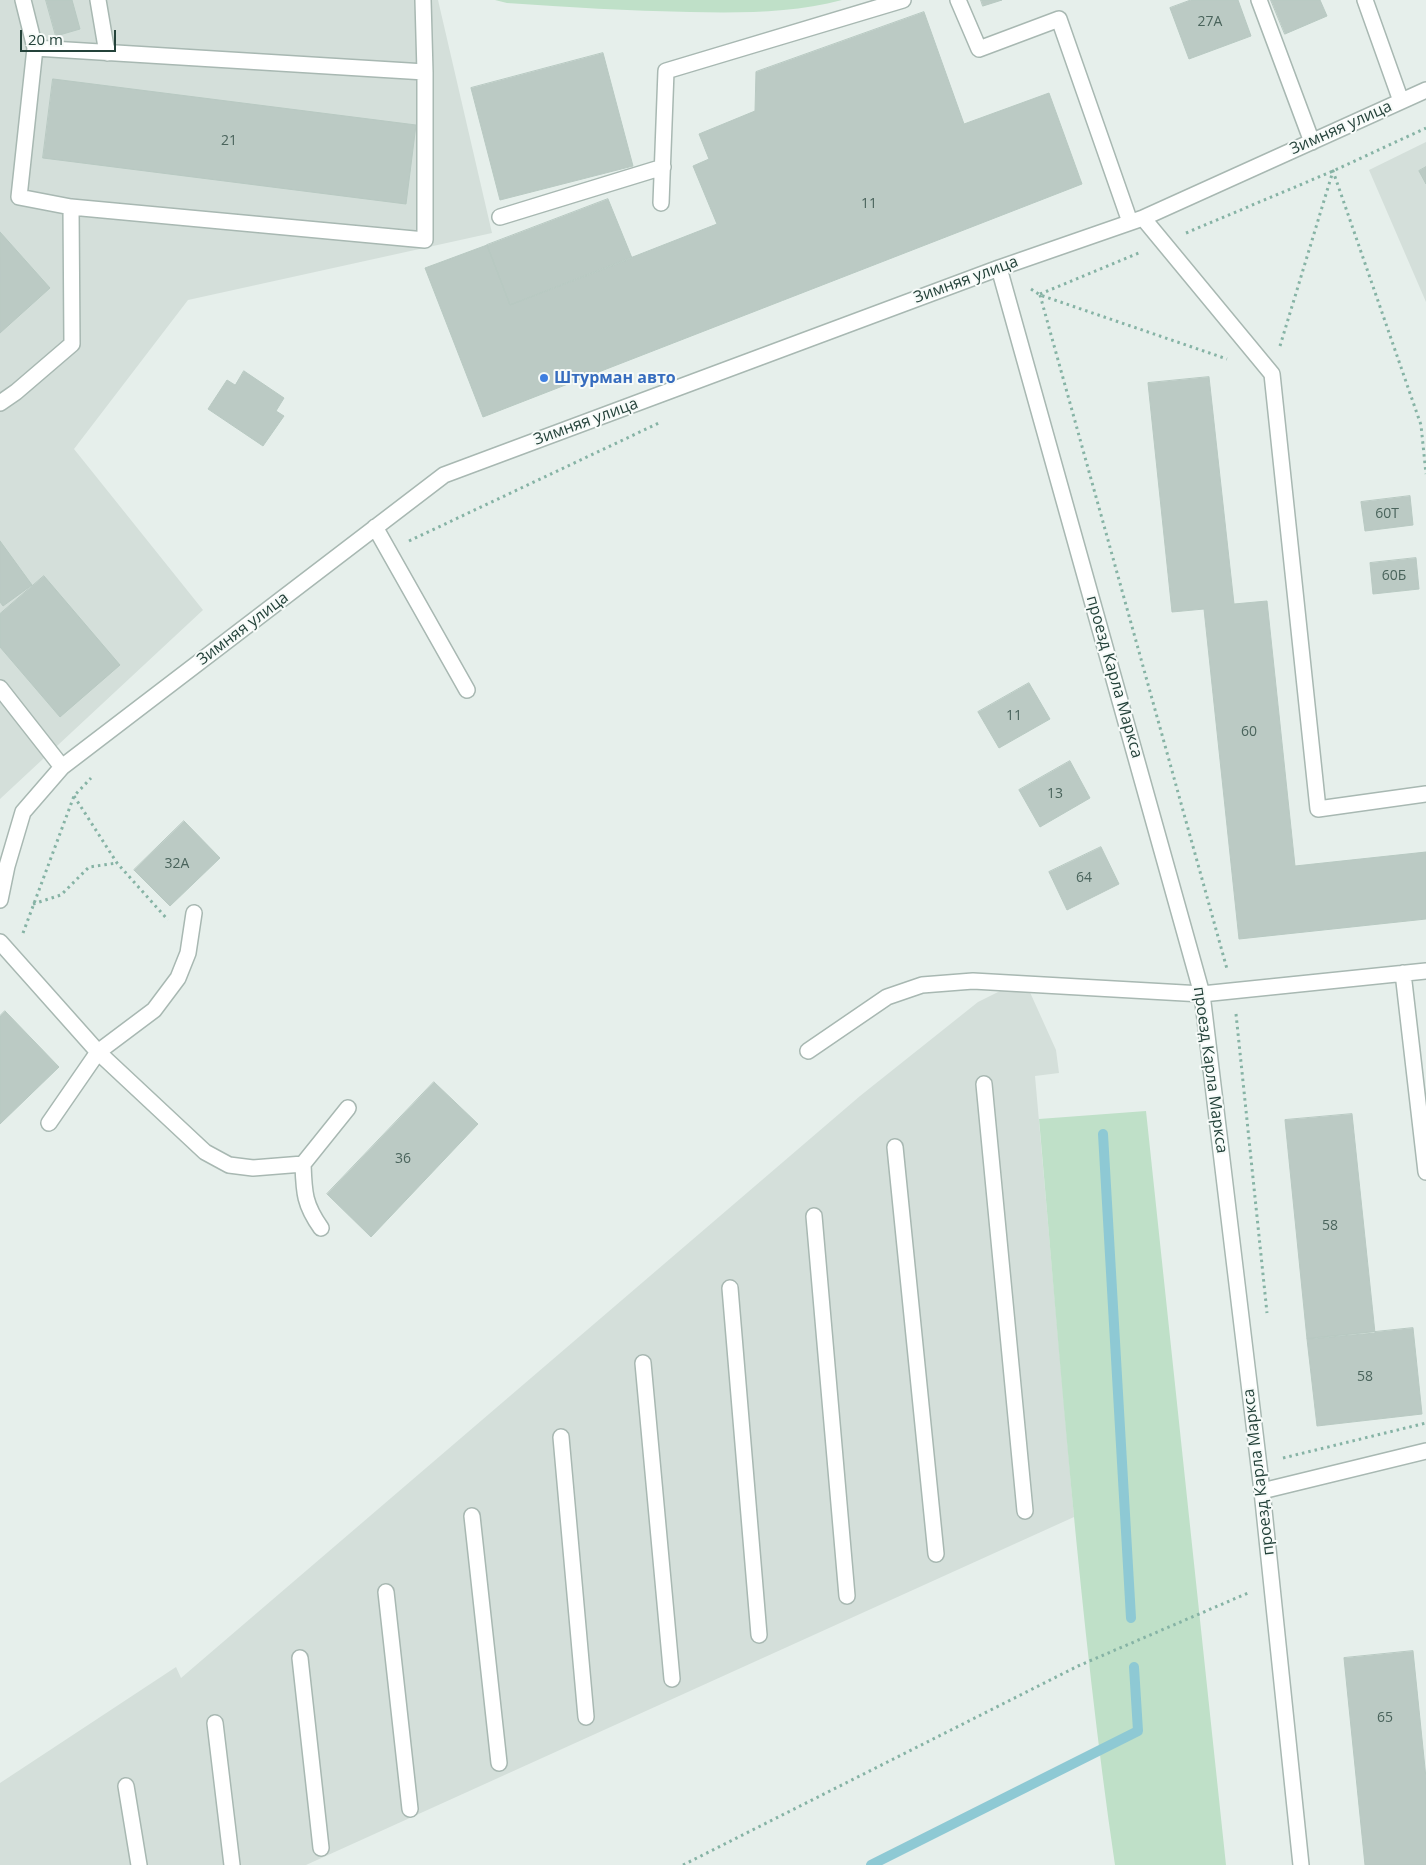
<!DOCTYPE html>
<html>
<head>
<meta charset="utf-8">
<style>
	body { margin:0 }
	#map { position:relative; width:1426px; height:1865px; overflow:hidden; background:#e6efeb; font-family:"Open Sans",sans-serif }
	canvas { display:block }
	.scale { position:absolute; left:20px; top:30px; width:96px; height:22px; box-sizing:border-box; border:2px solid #24423a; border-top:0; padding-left:6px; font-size:15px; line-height:18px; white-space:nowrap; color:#24423a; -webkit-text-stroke:4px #f7fbf9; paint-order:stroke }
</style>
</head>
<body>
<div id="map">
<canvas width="1426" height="1865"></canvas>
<div class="scale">20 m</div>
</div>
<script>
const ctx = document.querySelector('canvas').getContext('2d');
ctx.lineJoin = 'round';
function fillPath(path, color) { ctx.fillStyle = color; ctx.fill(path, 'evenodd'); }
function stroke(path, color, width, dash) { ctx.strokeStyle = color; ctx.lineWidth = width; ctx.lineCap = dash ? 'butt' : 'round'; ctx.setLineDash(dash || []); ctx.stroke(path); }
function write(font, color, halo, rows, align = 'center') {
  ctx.font = font + ' "Open Sans",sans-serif'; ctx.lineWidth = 4; ctx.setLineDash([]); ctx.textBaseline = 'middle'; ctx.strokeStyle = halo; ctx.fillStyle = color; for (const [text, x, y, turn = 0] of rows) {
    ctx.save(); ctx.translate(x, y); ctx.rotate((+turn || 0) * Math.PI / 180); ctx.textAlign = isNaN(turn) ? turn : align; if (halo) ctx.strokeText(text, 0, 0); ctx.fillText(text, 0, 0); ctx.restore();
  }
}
fillPath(new Path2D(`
	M0 0H438L492 233 188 300 74 449 203 610 0 799Z
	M1426 142V302L1369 170Z
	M1024 979 1056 1050 1059 1073 1035 1076 1074 1517 306 1865H0V1783L176 1667 181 1678 860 1096 978 1002Z`), '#d4dfda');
fillPath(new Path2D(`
	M495 0H842C793 13 741 13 690 12 629 11 568 7 507 3Z
	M1146 1111 1226 1865H1115C1079 1618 1061 1368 1039 1119Z`), '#bfe0c8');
stroke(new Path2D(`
	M1103 1134 1131 1618
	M871 1865 1138 1731 1134 1667`), '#8ec9d4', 10);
const building = new Path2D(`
	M46 0H72L80 29 56 36Z
	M981 0H1002L983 6Z
	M1191 0H1238L1251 36 1189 59 1170 8Z
	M1271 0H1320L1327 16 1285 34Z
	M924 12 964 124 1049 93 1082 184 483 417 425 268 487 245 510 305 717 224 693 166 709 159 699 134 755 111 756 72Z
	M603 53 633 166 500 200 471 88Z
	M53 79 416 125 406 204 43 158Z
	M1426 167V184L1419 171Z
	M608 199 632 258 510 305 487 245Z
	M0 232 50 288 0 333Z
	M244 371 284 398 276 411 284 416 263 446 208 409 227 380 235 385Z
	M1209 377 1234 604 1267 601 1295 866 1426 852V919L1239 939 1204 609 1172 612 1148 383Z
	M1410 496 1413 525 1365 531 1361 502Z
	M0 541 32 585 3 606 0 602Z
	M1416 558 1419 589 1373 594 1370 563Z
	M44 576 120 665 60 717 0 647V614Z
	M1029 683 1050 719 999 748 978 712Z
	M1070 761 1090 798 1040 827 1019 790Z
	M184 821 220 858 170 906 134 870Z
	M1101 847 1119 884 1067 910 1049 872Z
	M5 1011 59 1067 0 1124V1016Z
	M434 1082 478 1124 371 1237 327 1194Z
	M1352 1114 1375 1333 1307 1339 1285 1120Z
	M1413 1328 1422 1414 1317 1426 1307 1339Z
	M1413 1651 1426 1778V1865H1365L1344 1658Z`);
fillPath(building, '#bbcac4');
stroke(building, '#b8c9c2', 1);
const minor = new Path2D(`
	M23 0 35 48
	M98 0 107 53
	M423 0 425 72
	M958 0 979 49 1059 19 1130 222
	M1259 0 1312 142
	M1365 0 1401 101
	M35 48 425 72V240L71 207 19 197Z
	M661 203 666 71 903 0
	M500 217 663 167
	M1143 218 1272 374 1318 809 1426 794
	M999 268 1202 994 1262 1491 1301 1865
	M0 403 16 392 72 344 71 207
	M375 527 467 690
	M0 688 62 767
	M0 900 7 866 23 812 62 767 444 475 999 268 1143 218 1426 90
	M0 942 98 1052 205 1152 229 1165 253 1168 303 1164
	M1403 973 1426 1172
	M808 1051 887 997 922 985 973 981 1202 994 1426 971
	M984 1084 1025 1511
	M49 1123 98 1052 154 1010 178 978 188 953 194 913
	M895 1147 936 1554
	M814 1216 847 1596
	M321 1228C304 1204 304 1192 303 1164L348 1108
	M730 1288 759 1635
	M643 1363 672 1679
	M561 1437 586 1717
	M1262 1491 1426 1451
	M472 1516 499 1763
	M386 1592 410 1809
	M300 1658 321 1848
	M215 1723 232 1865
	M126 1786 139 1865`);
stroke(minor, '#a8b8b2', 18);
stroke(new Path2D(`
	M1186 233 1333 171 1426 128
	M1031 289 1040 295 1227 359
	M1040 294 1141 252
	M1040 295 1227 969
	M1280 346 1333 171 1421 425 1426 474
	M409 541 661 422
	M74 796 117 863 168 920
	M33 904 61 895 89 867 117 863
	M23 933 74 796 91 778
	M1236 1014 1267 1313
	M1283 1458 1426 1423
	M683 1865 1078 1666 1248 1593`), '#86b3a5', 3, [2.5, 4]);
stroke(minor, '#fff', 15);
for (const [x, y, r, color] of [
	[544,378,5,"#3f7fe0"]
]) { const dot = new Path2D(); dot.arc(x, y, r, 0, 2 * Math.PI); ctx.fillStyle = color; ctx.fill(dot); stroke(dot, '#f7fbf9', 2); }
write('14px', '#4a645c', null, [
	["27А",1210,22],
	["21",229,141],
	["11",869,204],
	["60Т",1387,514],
	["60Б",1394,576],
	["11",1014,716],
	["60",1249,732],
	["13",1055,794],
	["32А",177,864],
	["64",1084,878],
	["36",403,1159],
	["58",1330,1226],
	["58",1365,1377],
	["65",1385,1718]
]);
write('16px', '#24423a', '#f7fbf9', [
	["Зимняя улица",1341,128,-24],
	["Зимняя улица",966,280,-20],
	["Зимняя улица",586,422,-20],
	["Зимняя улица",243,629,-37],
	["проезд Карла Маркса",1114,677,74],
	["проезд Карла Маркса",1210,1070,82],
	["проезд Карла Маркса",1259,1472,-97]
]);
write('bold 16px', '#366cbe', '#f7fbf9', [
	["Штурман авто",554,378]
], 'left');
</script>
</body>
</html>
